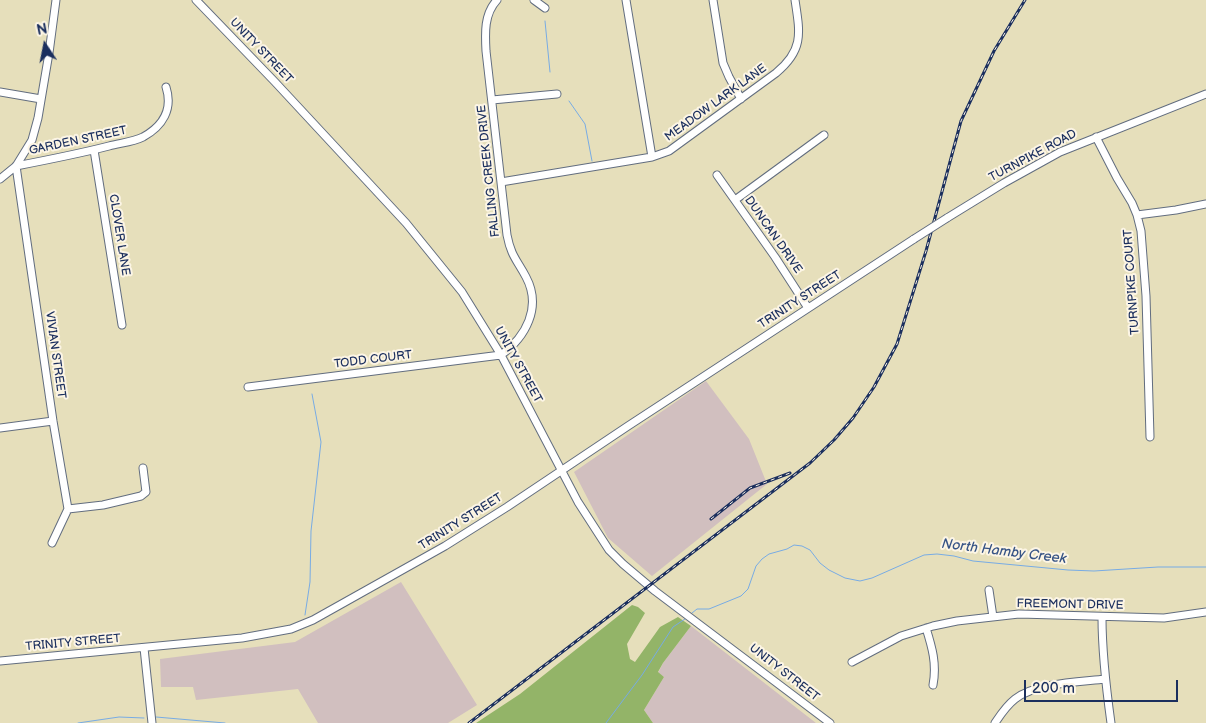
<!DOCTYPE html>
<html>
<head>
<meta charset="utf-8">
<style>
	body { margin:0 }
	#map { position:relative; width:1206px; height:723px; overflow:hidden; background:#e6dfbb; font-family:"Balsamiq Sans",sans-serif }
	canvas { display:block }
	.north { position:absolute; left:20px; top:20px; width:50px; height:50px; -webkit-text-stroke:4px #fcf5e5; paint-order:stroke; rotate:349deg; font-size:14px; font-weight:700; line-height:20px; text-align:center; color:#1b2f5e }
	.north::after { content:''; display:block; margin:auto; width:18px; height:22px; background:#1b2f5e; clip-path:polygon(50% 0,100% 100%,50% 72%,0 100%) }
	.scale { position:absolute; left:1024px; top:680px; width:154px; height:22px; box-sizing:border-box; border:2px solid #1b2f5e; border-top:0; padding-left:6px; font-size:15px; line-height:18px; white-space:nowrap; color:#1b2f5e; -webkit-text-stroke:4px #fcf5e5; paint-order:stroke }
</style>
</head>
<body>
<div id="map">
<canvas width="1206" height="723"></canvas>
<div class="north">N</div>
<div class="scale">200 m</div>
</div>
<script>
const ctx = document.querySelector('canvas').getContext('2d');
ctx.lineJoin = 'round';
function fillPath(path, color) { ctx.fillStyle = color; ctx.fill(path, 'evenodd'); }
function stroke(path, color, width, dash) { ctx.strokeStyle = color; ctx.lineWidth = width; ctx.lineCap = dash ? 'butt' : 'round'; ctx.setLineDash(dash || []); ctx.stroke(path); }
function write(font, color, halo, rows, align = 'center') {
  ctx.font = font + ' "Balsamiq Sans",sans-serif'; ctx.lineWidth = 4; ctx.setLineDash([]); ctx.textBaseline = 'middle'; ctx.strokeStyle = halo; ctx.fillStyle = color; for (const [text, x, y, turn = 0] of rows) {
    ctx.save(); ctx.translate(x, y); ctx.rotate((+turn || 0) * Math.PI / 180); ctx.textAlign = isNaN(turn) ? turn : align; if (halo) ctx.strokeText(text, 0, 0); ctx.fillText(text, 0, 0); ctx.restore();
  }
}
fillPath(new Path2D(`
	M706 381 749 439 767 484 652 576 608 538 574 472Z
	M401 582 477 705 448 723H318L298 689 196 700 193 687H161L160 659 295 642Z
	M691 626 816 723H653L644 710 664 677 658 673 663 663Z`), '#d1bfbf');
fillPath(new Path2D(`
	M632 605 638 607 645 613 627 644 630 659 635 662 660 627 678 617 691 626 663 663 658 672 664 677 644 710 653 723H476L520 694Z`), '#93b468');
stroke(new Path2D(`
	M545 21 550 72
	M569 101 585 124 592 161
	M692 613 697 609H709L741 596 748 589 756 566 762 559 769 554 787 549 794 545 802 546 810 550 820 563 829 570 845 578 860 581 872 578 924 555 937 554 954 556 973 561 1068 570 1094 571 1158 567H1206
	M305 615 310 582 311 531 321 442 312 394
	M156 717 225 723
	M78 723 119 717 144 718
	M606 723 642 675 673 627 685 619`), '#77abe4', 1);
const minor = new Path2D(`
	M196 0 275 82 406 223 462 292 501 355 578 502 609 550 623 564 655 591 830 723
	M534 0 545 8
	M626 0 652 157
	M713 0 723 63 729 77 741 99
	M0 92 41 99
	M492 100 557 94
	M1096 137 1117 178 1132 203 1137 215 1141 231 1146 296 1150 437
	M94 150 122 325
	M717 175 775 257 808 308
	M0 179 16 166 32 140 38 118 49 53 56 0
	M501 182 652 157 669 151 776 73C804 50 800 33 795 0
	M735 200 824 135
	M1137 215 1176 210 1206 204
	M947 218 1004 183 1060 152 1206 94
	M248 387 501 355C526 337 542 307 526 277 517 260 511 256 507 235L486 51C485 33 484 14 497 0
	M0 428 53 421
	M68 509 103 505 141 496 146 492 143 468
	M52 543 68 509 53 421 16 166C47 160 78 154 109 146 120 143 133 142 143 137 163 126 173 109 166 87
	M989 590 993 617
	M1102 617C1102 653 1106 687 1111 723
	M926 628C932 647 937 664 933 685
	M144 648 152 723
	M0 661 242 638 291 629 313 620 445 546 507 507 628 426 914 239
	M852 662 901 636 933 626 957 621 1019 614 1164 618 1206 612
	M995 723C1001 714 1006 706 1015 699 1035 683 1079 682 1105 679`);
stroke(minor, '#626d7f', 9);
stroke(minor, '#fff', 7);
const rail = new Path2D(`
	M711 519 750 488 790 473
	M469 723 810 463 834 440 853 418 874 387 897 344 926 251 961 121 994 51 1025 0`);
stroke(rail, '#1b2f5e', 3);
stroke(rail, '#fcf5e5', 1, [4]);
const minorBridge = new Path2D(`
	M914 239 947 218`);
stroke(minorBridge, '#626d7f', 9, []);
stroke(minorBridge, '#fff', 7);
write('12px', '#1b2f5e', '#fcf5e5', [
	["UNITY STREET",261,51,46],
	["MEADOW LARK LANE",716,103,-36],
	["GARDEN STREET",78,141,-12],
	["TURNPIKE ROAD",1033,156,-28],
	["FALLING CREEK DRIVE",489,171,-96],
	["CLOVER LANE",119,235,81],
	["DUNCAN DRIVE",773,235,55],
	["TURNPIKE COURT",1132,282,-94],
	["TRINITY STREET",800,300,-33],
	["VIVIAN STREET",55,355,82],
	["TODD COURT",373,360,-7],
	["UNITY STREET",518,365,61],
	["TRINITY STREET",461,522,-32],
	["FREEMONT DRIVE",1070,605,1],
	["TRINITY STREET",73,643,-5],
	["UNITY STREET",784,673,38]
]);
write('italic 14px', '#375486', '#fcf5e5', [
	["North Hamby Creek",1004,552,7]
]);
</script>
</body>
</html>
